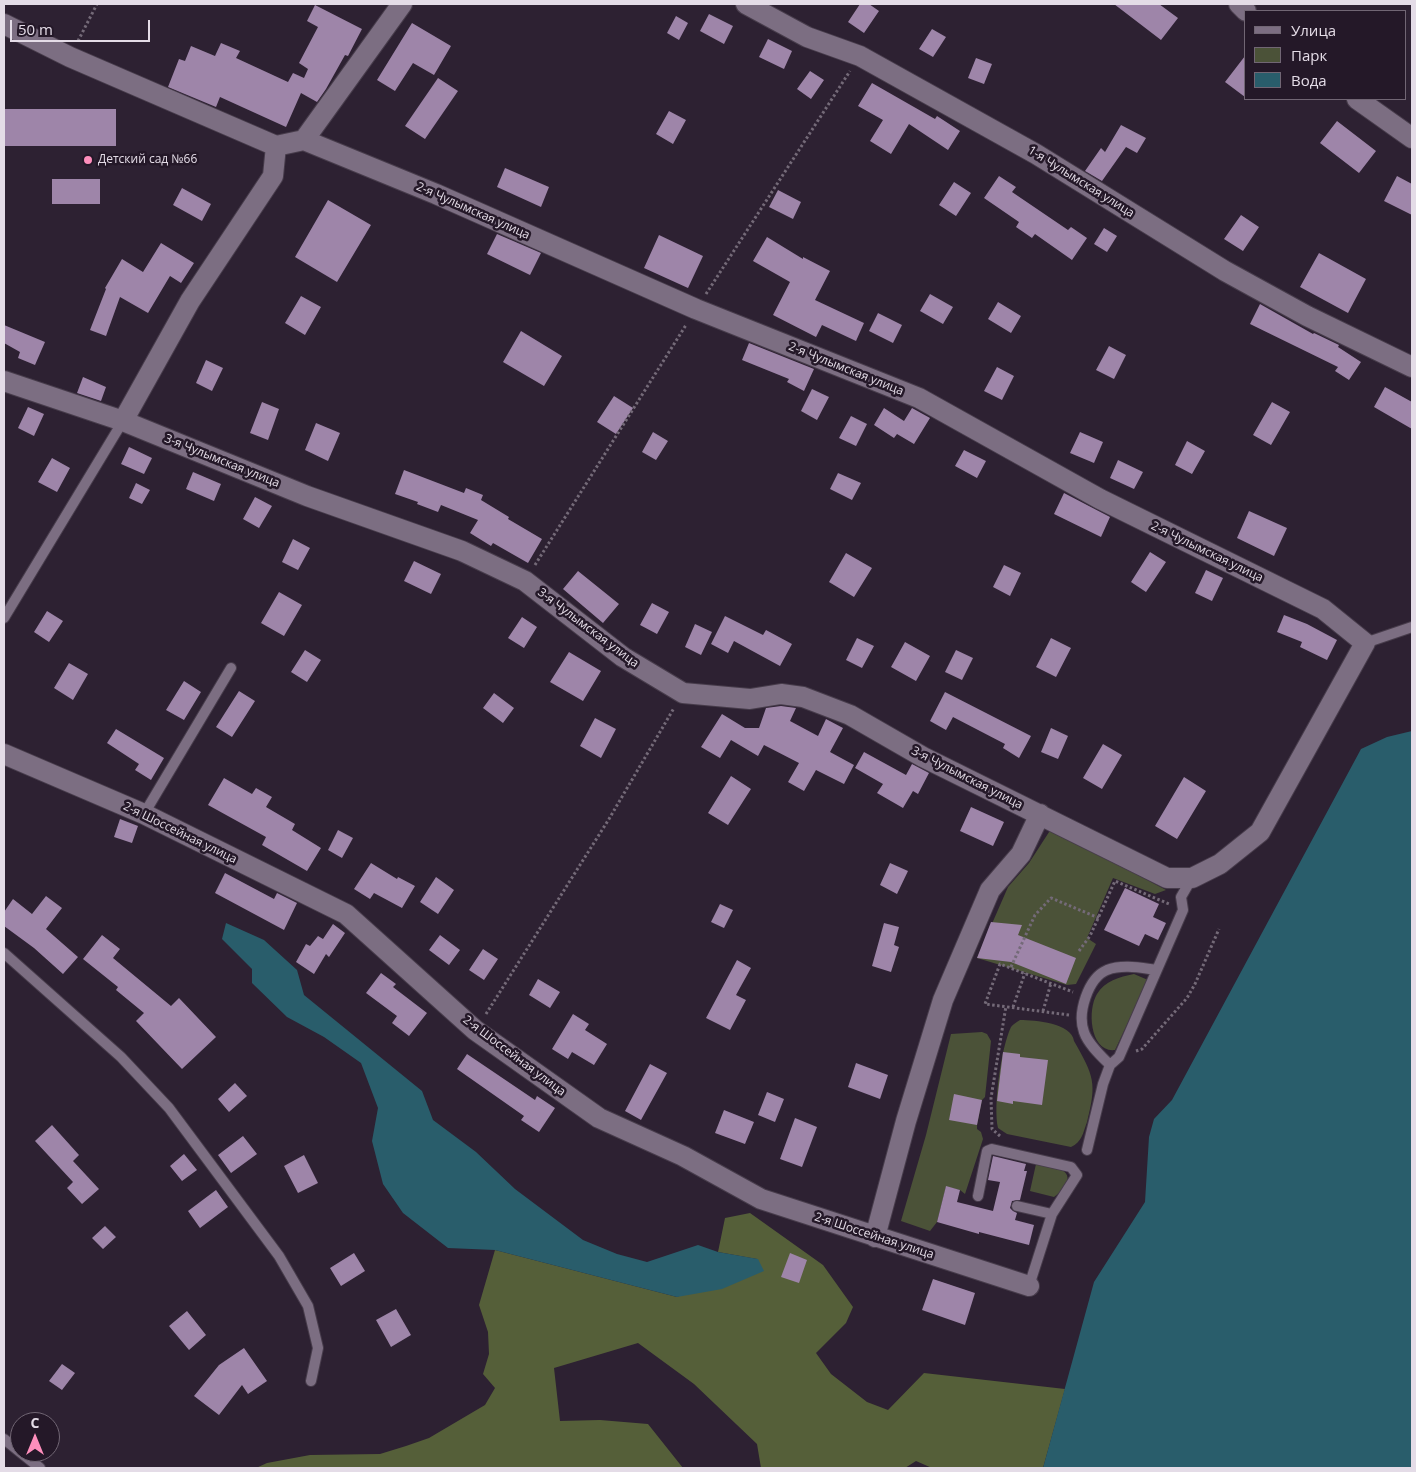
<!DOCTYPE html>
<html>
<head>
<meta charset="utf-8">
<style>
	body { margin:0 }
	#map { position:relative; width:1416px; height:1472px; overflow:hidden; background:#2d2132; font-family:"Open Sans",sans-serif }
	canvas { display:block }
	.frame { position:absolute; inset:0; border:5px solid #e4dce7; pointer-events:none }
	.legend { position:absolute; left:1244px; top:10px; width:162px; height:90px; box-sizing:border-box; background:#241828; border:1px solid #716674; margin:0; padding:6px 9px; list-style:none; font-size:15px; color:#e4dce7 }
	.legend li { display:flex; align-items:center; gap:10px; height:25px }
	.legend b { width:25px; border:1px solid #716674 }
	.north { position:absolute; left:10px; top:1412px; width:50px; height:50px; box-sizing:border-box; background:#241828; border:1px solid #716674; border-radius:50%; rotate:0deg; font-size:14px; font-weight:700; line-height:20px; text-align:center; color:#e4dce7 }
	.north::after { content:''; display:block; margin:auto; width:18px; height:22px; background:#fe8ebc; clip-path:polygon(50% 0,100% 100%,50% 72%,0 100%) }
	.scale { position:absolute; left:10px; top:20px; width:140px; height:22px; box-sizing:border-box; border:2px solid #e4dce7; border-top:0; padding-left:6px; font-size:15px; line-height:18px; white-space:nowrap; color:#e4dce7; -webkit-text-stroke:4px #241828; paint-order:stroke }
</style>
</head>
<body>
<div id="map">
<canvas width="1416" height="1472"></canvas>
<div class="frame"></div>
<ul class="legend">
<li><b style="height:6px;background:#7c6e82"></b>Улица</li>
<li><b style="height:14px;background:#4b5238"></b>Парк</li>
<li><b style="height:14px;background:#295d6b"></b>Вода</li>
</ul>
<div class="north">С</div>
<div class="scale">50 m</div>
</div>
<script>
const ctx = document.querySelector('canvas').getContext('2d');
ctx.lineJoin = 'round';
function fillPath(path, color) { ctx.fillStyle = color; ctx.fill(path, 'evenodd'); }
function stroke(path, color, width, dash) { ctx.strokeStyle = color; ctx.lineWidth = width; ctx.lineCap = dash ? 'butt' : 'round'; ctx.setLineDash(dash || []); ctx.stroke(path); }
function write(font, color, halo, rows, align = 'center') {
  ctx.font = font + ' "Open Sans",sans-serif'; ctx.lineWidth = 5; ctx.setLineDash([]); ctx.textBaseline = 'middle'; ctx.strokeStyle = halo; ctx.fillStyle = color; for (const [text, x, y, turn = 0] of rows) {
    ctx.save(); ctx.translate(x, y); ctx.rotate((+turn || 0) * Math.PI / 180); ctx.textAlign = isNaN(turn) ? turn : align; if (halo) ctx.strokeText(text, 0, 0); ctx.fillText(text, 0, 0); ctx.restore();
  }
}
fillPath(new Path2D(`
	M1051 829 1166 890 1155 894 1113 878 1087 938 1096 944 1076 984 1067 985 977 958 1008 887 1029 863Z
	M1134 974 1148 980 1115 1050C1090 1053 1087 1010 1097 994 1105 981 1119 977 1134 974Z
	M1020 1020C1035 1020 1072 1023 1074 1041 1094 1076 1097 1083 1087 1122 1083 1133 1082 1142 1071 1147L1007 1134 998 1128C993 1106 1001 1048 1011 1027 1013 1024 1017 1022 1020 1020Z
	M982 1032 987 1034 991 1041 985 1097 982 1100 977 1125V1129L981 1132 983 1139 965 1194 960 1190 946 1187 937 1222 930 1231 901 1221 926 1135 951 1034Z
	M1036 1164C1044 1165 1053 1166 1060 1169 1076 1176 1063 1191 1054 1197L1030 1191Z`), '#4b5238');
fillPath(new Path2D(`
	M750 1213 823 1265 853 1307 846 1323 816 1353 831 1374 867 1402 888 1410 924 1373 1065 1389 1043 1468H932L916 1461 905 1468H761L757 1444 694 1384 638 1343 554 1368 560 1421 600 1420 648 1424 683 1468H256L267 1463 310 1455 380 1454 406 1446 429 1438 485 1405 495 1388 483 1374 489 1354 488 1332 479 1305 495 1250 677 1297 757 1259 718 1252 725 1218Z`), '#555f39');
fillPath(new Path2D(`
	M1412 731V1468H1043L1094 1282 1145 1202 1149 1137 1154 1119 1172 1100 1361 749 1387 737Z
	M226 923 264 940 297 970 304 995 422 1091 433 1120 476 1152 515 1189 583 1240 617 1254 647 1262 698 1245 718 1252 758 1259 764 1271 722 1289 677 1297 495 1250 448 1248 403 1213 383 1184 372 1141 378 1108 361 1063 324 1037 287 1017 252 983V969L222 939Z`), '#295d6b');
fillPath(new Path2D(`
	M860 4H869L879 11 864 33 848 22Z
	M1114 4H1159L1178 18 1161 40Z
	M315 5 362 29 348 56 345 55 326 89 317 102 301 93 286 127 220 97 216 107 168 87 179 59 185 61 191 46 215 56 221 43 240 51 236 58 288 82 293 73 304 78 308 69 299 63 318 27 307 21Z
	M709 14 733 26 724 44 700 31Z
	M676 16 688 23 679 40 667 33Z
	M412 23 451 46 434 75 413 63 395 91 377 80Z
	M932 29 946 37 933 57 919 49Z
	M768 39 792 51 784 69 759 57Z
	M1245 56V97L1225 82Z
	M976 58 992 64 984 84 968 78Z
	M810 71 824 80 811 99 797 89Z
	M438 78 458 91 425 139 405 126Z
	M872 83 935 119 937 116 960 131 948 150 909 124 891 154 870 141 883 120 858 106Z
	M4 109H116V146H4Z
	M669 111 686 120 673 144 656 134Z
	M1337 121 1376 151 1359 173 1320 143Z
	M1121 125 1146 138 1137 153 1126 147 1102 181 1085 171 1101 148 1105 152Z
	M505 168 549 187 541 207 497 187Z
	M999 176 1016 187 1012 192 1068 230 1071 227 1087 238 1072 260 1035 234 1032 238 1016 227 1019 222 984 198Z
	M1397 176 1412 184V215L1384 201Z
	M52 179H100V204H52Z
	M954 182 971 193 956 216 939 205Z
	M182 188 211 204 202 221 173 205Z
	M778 190 801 202 793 219 769 207Z
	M328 200 371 225 337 282 295 257Z
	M1241 215 1259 227 1243 251 1224 239Z
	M1104 228 1117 236 1107 252 1094 244Z
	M497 234 541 253 530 275 487 254Z
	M659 235 703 256 688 288 644 268Z
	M767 237 803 259V257L830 271 815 300 864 323 856 341 822 325 816 337 773 315 790 282 753 261Z
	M161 243 194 263 181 283 170 276 148 313 120 297 106 336 90 330 106 289 105 288 122 259 143 272Z
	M1319 253 1366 279 1348 313 1300 287Z
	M930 294 953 307 943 324 920 311Z
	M301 296 321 307 305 335 285 323Z
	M998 302 1021 316 1011 333 988 319Z
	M1260 304 1313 334 1314 333 1339 345 1338 347 1361 362 1349 380 1335 371 1338 367 1250 324Z
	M878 313 902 325 893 343 869 331Z
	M4 325 45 342 35 365 18 358 20 352 4 343Z
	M521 331 562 356 544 386 503 362Z
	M749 343 814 369 804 391 787 382 789 379 742 360Z
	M1109 346 1126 355 1114 379 1096 370Z
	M206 360 223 368 212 391 196 383Z
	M997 367 1014 376 1002 400 984 391Z
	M83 377 106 387 101 401 77 393Z
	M1385 387 1412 402V429L1374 407Z
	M812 389 829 397 817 420 801 411Z
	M614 396 633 408 616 434 597 422Z
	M262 402 279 409 268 440 250 433Z
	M1272 402 1290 412 1271 445 1253 435Z
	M28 407 44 414 34 436 18 428Z
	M884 408 904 421 912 408 930 418 914 444 897 434 894 438 874 425Z
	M851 416 867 424 856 446 839 438Z
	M316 423 340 433 328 461 305 450Z
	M653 432 668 441 656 460 642 452Z
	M1080 432 1103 442 1094 463 1070 453Z
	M1187 441 1205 451 1192 474 1175 465Z
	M129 447 152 458 144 474 121 464Z
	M964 450 986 461 977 478 955 466Z
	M52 458 70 468 57 492 38 482Z
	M1118 460 1143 472 1134 489 1110 478Z
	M404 470 464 493 466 488 483 495 481 500 509 517 508 519 542 539 528 563 493 543 491 546 470 533 478 520 441 505 438 512 417 504 418 502 395 494Z
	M193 472 221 484 214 501 186 489Z
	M838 473 861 483 852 500 830 489Z
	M136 483 150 490 142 504 129 498Z
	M1064 493 1110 517 1101 537 1054 514Z
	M255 497 272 506 259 528 243 519Z
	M1249 511 1287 528 1274 556 1237 538Z
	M293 539 310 548 298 570 282 562Z
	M1150 552 1166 562 1146 592 1131 582Z
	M846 553 872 568 854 597 829 582Z
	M414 561 441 574 431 594 404 581Z
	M1004 565 1021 573 1010 596 993 587Z
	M1206 570 1223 578 1212 601 1195 593Z
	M578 571 619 604 603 623 563 589Z
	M279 592 302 605 284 636 261 623Z
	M652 603 669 612 657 634 640 625Z
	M47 611 63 621 49 642 34 632Z
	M1284 615 1307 624 1337 640 1327 660 1300 647 1302 642 1277 632Z
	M725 616 763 635 766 630 792 644 780 666 734 641 728 653 711 644Z
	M522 617 537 627 524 648 508 638Z
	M695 624 712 632 701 655 685 647Z
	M857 638 874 646 862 668 846 660Z
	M1051 638 1071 648 1056 677 1036 667Z
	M905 642 930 656 916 681 891 667Z
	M305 650 321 660 307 682 291 672Z
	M956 650 973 658 962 680 945 672Z
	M569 652 601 671 583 701 550 682Z
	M69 663 88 674 73 700 54 688Z
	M184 681 201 692 184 720 166 710Z
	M239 691 255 701 232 737 216 727Z
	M945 692 1031 736 1019 758 1003 748 1005 744 953 717 946 730 930 721Z
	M494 693 514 708 503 723 483 708Z
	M781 706 796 708 790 721 818 736 826 719 843 728 830 752 854 765 844 784 816 770 804 791 788 782 799 763 764 745 758 756 731 740 720 758 701 747 722 714 745 728H759L766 708Z
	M595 718 616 729 601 758 580 746Z
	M1051 728 1068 736 1058 759 1041 752Z
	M116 729 164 758 151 780 135 770 139 764 107 743Z
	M1103 744 1122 755 1102 789 1083 778Z
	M864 752 906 775 912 764 929 773 918 794 913 791 903 808 877 793 883 784 855 768Z
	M731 776 751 789 728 825 708 813Z
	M1184 777 1206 791 1177 839 1155 826Z
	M224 778 252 794 256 788 272 797 266 807 295 824 292 830 321 848 307 871 262 845 266 837 208 805Z
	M971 807 1004 822 993 846 960 831Z
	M120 819 138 826 132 843 114 837Z
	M338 830 353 838 342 858 328 850Z
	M371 863 397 879 398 877 415 886 402 908 374 893 370 899 354 889Z
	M890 863 908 871 897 894 880 885Z
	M225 873 274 899 277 893 297 903 284 930 215 893Z
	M436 877 454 890 438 914 420 902Z
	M1125 888 1159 904 1153 917 1166 923 1158 940 1145 934 1139 946 1104 930Z
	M46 896 62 908 46 929 78 957 63 974 34 948 4 926V912L13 899 32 914Z
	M720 904 733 910 724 928 711 922Z
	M991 922 1022 925 1018 935 1076 958 1066 984 1011 962 977 958Z
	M884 923 899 927 894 945 899 947 891 972 872 966Z
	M333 924 345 933 329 957 326 954 314 974 296 962 306 944 310 946 318 936 323 939Z
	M102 935 120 949 113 958 171 1006 179 998 216 1037 182 1069 136 1021 144 1013 116 990 118 987 83 959Z
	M440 935 460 950 449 965 429 950Z
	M483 949 498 959 484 980 469 970Z
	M737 960 751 968 736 995 746 1000 730 1030 706 1018Z
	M381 973 396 984 393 987 427 1013 409 1036 392 1023 397 1016 366 993Z
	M538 979 560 992 550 1008 529 995Z
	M573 1014 589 1024 585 1030 607 1044 594 1065 572 1052 568 1059 552 1049Z
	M1003 1052 1020 1054V1057L1048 1060 1042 1105 1013 1101V1104L997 1101Z
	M467 1054 535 1100 537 1096 555 1108 539 1132 521 1120 524 1116 457 1069Z
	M856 1063 888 1075 880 1099 848 1087Z
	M650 1064 667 1073 641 1120 625 1111Z
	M235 1083 247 1096 229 1112 218 1099Z
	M767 1092 784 1099 775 1122 758 1115Z
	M954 1094 982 1100 977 1125 949 1120Z
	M724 1110 754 1122 745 1144 715 1133Z
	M795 1118 817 1127 802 1167 780 1159Z
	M52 1125 79 1155 73 1161 99 1189 82 1204 67 1188 73 1182 35 1141Z
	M243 1136 257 1154 231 1173 218 1155Z
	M184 1154 197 1170 182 1181 170 1166Z
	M304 1155 318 1183 298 1193 284 1166Z
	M993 1156 1026 1164 1024 1171H1027L1020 1200 1012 1201 1010 1208 1013 1211 1017 1213 1015 1220 1034 1225 1029 1245 979 1232V1234L937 1222 946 1186 960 1190 957 1202 993 1211 1000 1182 988 1180Z
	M216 1190 228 1207 200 1228 188 1211Z
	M105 1226 116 1237 103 1249 92 1238Z
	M354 1253 365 1271 341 1286 330 1268Z
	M790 1253 807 1260 799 1283 781 1277Z
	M933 1279 975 1293 965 1325 922 1310Z
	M396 1309 411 1335 391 1347 376 1320Z
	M187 1311 206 1335 189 1350 169 1326Z
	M244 1348 267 1381 248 1394 242 1385 219 1415 194 1396 219 1365Z
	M62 1364 75 1373 62 1390 49 1381Z`), '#9e85a9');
const lane = new Path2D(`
	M4 618 123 421
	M1365 643 1412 627
	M144 814 231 668
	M4 953 121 1057 169 1108 279 1256 308 1306 318 1348 311 1381
	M1110 1065C1101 1056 1088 1044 1084 1032 1077 1013 1088 978 1107 970 1123 964 1141 968 1157 970
	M1087 1150 1103 1084 1110 1065 1119 1057 1183 910 1181 897 1192 878
	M978 1196 987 1151 992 1149 1071 1167 1077 1175 1052 1214 1029 1286
	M1017 1206 1052 1214
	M4 1439 40 1468`);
const street = new Path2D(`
	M746 4 807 37 860 56 1036 154 1225 271 1307 316 1412 367
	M1239 4 1246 11
	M4 24 70 57 276 146
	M1357 99 1412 138
	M4 381 123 421 307 496 462 551 525 581 623 657 683 693 750 699 781 694 803 697 850 715 923 757 1167 878H1192L1220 864 1260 832 1365 643 1323 609 1100 499 919 398 696 309 436 194 304 140
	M123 421 190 301 273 176 276 146 304 140 402 4
	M4 754 144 814 346 914 475 1030 599 1118 683 1156 761 1199 1029 1286
	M875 1237 906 1121 943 1000 990 890 1021 854 1040 814`);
stroke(lane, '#473c4b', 12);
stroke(street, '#473c4b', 22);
stroke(new Path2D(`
	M78 41 97 4
	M706 294 850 71
	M535 565 686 325
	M1079 951 1090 936 1115 881 1169 904
	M1011 967 1035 915 1051 898 1099 918
	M1013 1007 1025 973
	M1043 1011 1051 983
	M486 1014 609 819 674 708
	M1069 1015 985 1004 1000 964 1073 992
	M1136 1051 1142 1049 1187 998 1195 984 1219 929
	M1000 1136 992 1129 991 1098 1006 1006`), '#746a78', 3, [2.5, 2.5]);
stroke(lane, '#7c6e82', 10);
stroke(street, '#7c6e82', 20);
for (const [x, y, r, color] of [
	[88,160,5,"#fe8ebc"]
]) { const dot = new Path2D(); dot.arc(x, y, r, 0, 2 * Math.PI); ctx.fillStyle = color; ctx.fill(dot); stroke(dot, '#241828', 2); }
write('12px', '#e4dce7', '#241828', [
	["Детский сад №66",98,160]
], 'left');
write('12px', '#e4dce7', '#241828', [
	["1-я Чулымская улица",1081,182,32],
	["2-я Чулымская улица",473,211,24],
	["2-я Чулымская улица",846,369,22],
	["3-я Чулымская улица",222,461,22],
	["2-я Чулымская улица",1207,552,26],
	["3-я Чулымская улица",588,628,37],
	["3-я Чулымская улица",967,778,27],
	["2-я Шоссейная улица",180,833,26],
	["2-я Шоссейная улица",514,1056,37],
	["2-я Шоссейная улица",874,1236,18]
]);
</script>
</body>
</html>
